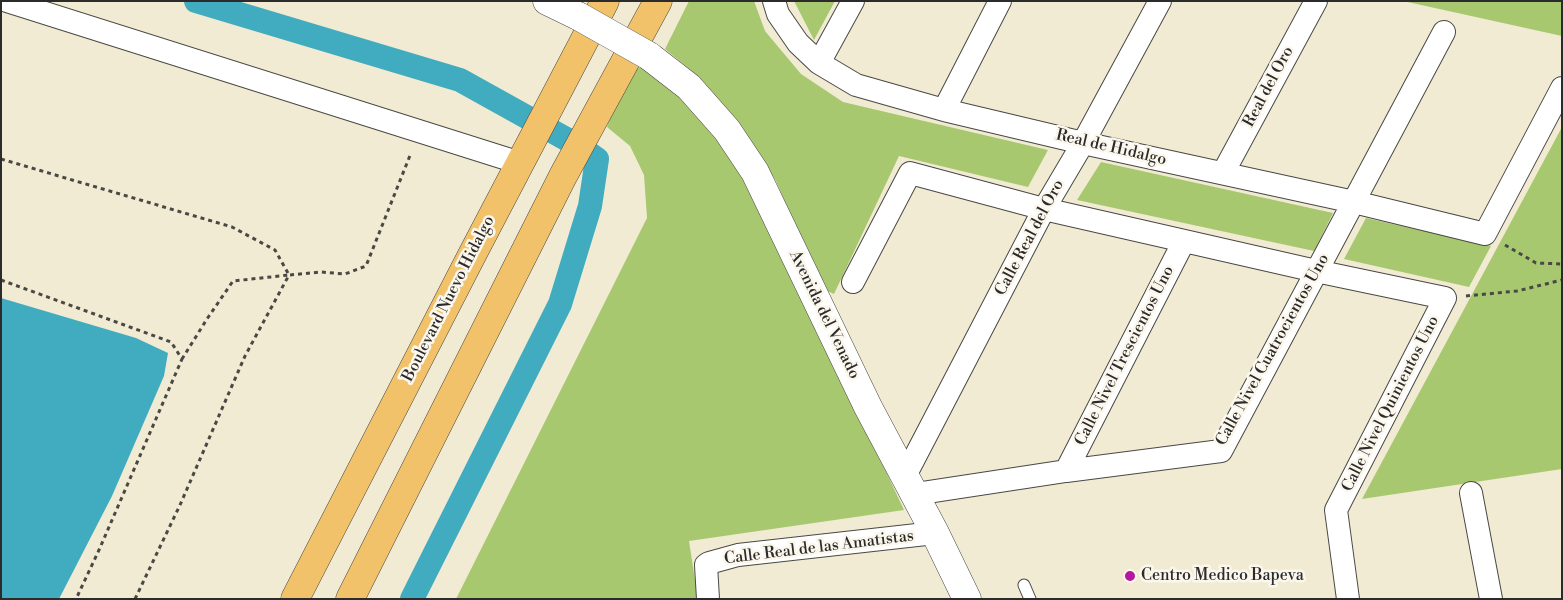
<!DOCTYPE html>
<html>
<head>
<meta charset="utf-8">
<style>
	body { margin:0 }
	#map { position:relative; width:1563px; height:600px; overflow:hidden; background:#f2ebd3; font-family:"Libre Bodoni",serif }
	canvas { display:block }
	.frame { position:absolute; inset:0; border:2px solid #2b2b2b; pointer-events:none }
</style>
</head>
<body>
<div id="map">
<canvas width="1563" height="600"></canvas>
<div class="frame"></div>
</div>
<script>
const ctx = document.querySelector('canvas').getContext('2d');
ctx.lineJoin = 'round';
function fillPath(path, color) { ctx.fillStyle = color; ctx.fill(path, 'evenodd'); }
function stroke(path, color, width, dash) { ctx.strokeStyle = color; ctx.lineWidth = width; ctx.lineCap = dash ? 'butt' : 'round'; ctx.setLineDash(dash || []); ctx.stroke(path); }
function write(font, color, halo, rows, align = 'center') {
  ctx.font = font + ' "Libre Bodoni",serif'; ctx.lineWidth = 5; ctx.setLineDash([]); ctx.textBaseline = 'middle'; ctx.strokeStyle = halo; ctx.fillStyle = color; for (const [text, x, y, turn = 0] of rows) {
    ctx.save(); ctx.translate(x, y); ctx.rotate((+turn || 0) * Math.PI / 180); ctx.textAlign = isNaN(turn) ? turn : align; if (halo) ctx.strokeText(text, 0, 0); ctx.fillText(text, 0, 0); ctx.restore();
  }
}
fillPath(new Path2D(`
	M689 1H754L765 31 801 74 843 102 1048 150 1028 187 899 156 834 294 823 289 776 181 740 124 693 72 665 49Z
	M794 1H835L814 40Z
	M1403 1H1562V36Z
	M629 67 645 68 686 100 748 176 904 510 689 541 698 599H456L647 218 644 175 630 146 607 127Z
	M1562 127V469L1362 499Z
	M1101 162 1333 213 1314 251 1077 200Z
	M1366 218 1491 246 1469 287 1344 259Z`), '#a8c870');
fillPath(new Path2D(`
	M1 298 136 338 168 353 164 376 112 496 59 599H1Z`), '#41abc0');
stroke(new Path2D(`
	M196 1 460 80 577 145 597 159 590 206 560 304 412 599`), '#41abc0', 24);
const service = new Path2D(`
	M1024 585 1030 599`);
const minor = new Path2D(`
	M7 1 520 163
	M774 1 778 14 798 43 819 63 856 85 944 110 1083 143 1354 202 1485 234 1562 88
	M819 63 853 1
	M944 110 1000 1
	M1223 173 1316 1
	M853 282 910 173 1044 209 1316 271 1445 298 1336 510 1348 599
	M1066 471 1184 241
	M905 476 1044 209 1083 143 1160 1
	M1471 493 1491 599
	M915 494 1066 471 1221 451 1444 32
	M708 599 706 565 709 563 738 555 935 533`);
const tertiary = new Path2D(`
	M547 1 580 17
	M649 56 689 87 727 130 755 172 868 407 935 533 967 599`);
const primary = new Path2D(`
	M295 599 473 253 605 1
	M350 599 563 176 658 1`);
stroke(service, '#494844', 13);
stroke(minor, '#494844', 24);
stroke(tertiary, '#494844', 29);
stroke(primary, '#494844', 29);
stroke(new Path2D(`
	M1 159 232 227 275 250 289 275 233 281 207 319 182 359
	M1505 245 1536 263 1562 264
	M1 280 171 342 182 359 99 550 76 599
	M1466 296 1517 291 1562 280
	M135 599 180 505 245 356 289 275 321 272 345 274 366 266 411 153`), '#494844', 3, [4, 4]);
stroke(service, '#fff', 11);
stroke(minor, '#fff', 22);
stroke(tertiary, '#fff', 28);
stroke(primary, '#f2c26a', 28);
const tertiaryBridge = new Path2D(`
	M580 17 649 56`);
stroke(tertiaryBridge, '#494844', 29, []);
stroke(tertiaryBridge, '#fff', 28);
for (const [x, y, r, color] of [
	[1130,576,6,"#b5179e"]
]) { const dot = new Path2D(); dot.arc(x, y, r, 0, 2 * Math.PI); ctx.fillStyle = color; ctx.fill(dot); stroke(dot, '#fbf7ec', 2); }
write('16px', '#2b2b2b', '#fbf7ec', [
	["Real del Oro",1269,87,-62],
	["Real de Hidalgo",1111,148,13],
	["Calle Real del Oro",1030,238,-62],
	["Boulevard Nuevo Hidalgo",449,299,-63],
	["Avenida del Venado",824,315,64],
	["Calle Nivel Cuatrocientos Uno",1273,350,-61],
	["Calle Nivel Trescientos Uno",1125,356,-63],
	["Calle Nivel Quinientos Uno",1391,404,-63],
	["Calle Real de las Amatistas",819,548,-7]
]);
write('16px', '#2b2b2b', '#fbf7ec', [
	["Centro Medico Bapeva",1141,576]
], 'left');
</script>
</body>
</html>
